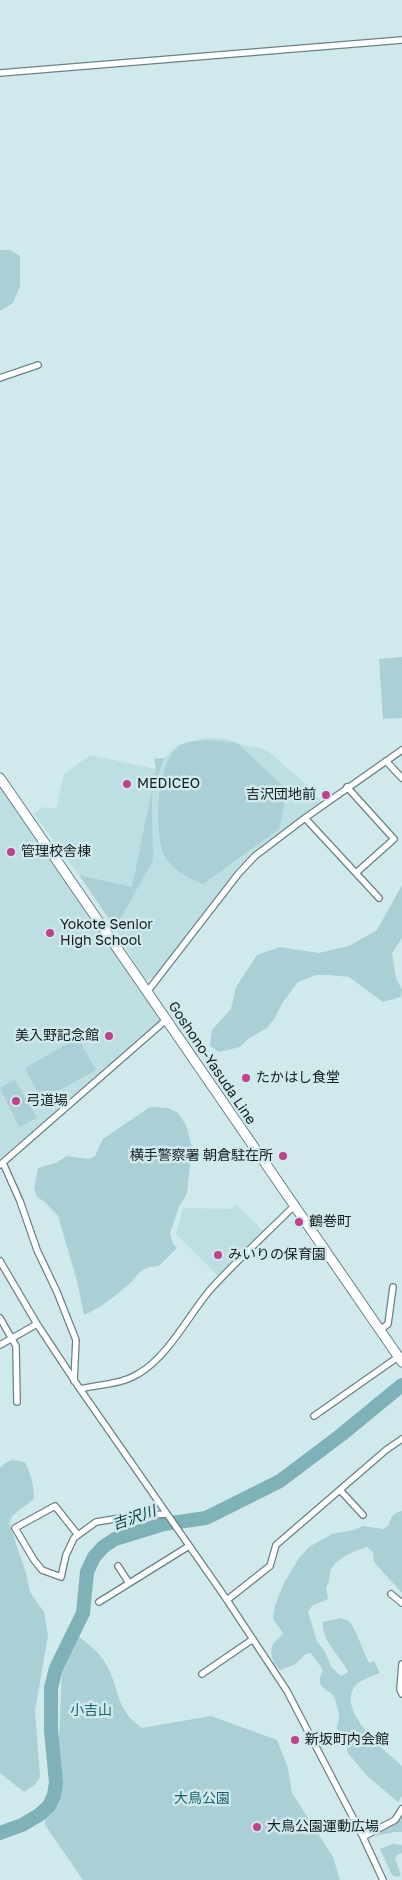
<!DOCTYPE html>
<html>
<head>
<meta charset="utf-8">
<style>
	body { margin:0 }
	canvas { display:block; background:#d0e9ec }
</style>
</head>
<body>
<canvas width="402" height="1880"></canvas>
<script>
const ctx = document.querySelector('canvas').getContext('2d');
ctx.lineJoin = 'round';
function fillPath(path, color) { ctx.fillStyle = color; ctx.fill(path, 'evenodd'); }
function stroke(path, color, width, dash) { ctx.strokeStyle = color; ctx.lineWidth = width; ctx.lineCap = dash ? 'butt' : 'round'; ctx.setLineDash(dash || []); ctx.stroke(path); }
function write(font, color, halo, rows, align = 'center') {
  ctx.font = font + ' "Golos Text","Noto Sans JP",sans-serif'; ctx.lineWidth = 5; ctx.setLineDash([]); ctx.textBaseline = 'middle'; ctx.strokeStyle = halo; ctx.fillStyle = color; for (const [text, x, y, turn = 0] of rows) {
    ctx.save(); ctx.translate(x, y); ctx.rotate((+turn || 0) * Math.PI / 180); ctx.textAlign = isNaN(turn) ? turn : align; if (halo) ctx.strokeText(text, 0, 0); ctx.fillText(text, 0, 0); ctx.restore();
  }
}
fillPath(new Path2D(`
	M205 738 228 739 240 744 265 749 307 785 321 801 253 852 237 868 154 977 146 980 136 965 115 928 153 861 152 794 164 758 178 745Z
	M90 755 156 769 132 887 79 875 34 814 44 807 56 809 64 774Z
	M0 787 160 1020 0 1160Z
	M236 1204 263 1231 218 1276 176 1234 183 1208 231 1209Z`), '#bddee3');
fillPath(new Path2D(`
	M0 250H10L20 256V286L13 303 0 311Z
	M402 657V718L383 719 379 659Z
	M206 740 237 743 287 790 279 829 203 884C190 880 170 868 164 855 154 830 156 766 177 748 184 741 196 741 206 740Z
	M164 758 152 794 153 861 115 928 79 875 132 887 156 769 154 759Z
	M402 885V938L392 953 396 978 402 990 401 997 383 1002 349 977 329 975H316L298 982 283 1002 274 1019 267 1028 248 1039 240 1047 219 1052 210 1046 212 1030 231 1009 236 987 257 955 280 947 319 953 349 946 377 930Z
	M78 1038 96 1070 42 1100 25 1068Z
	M15 1080 37 1118 19 1127 0 1088Z
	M150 1107 168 1108 178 1113 186 1125 192 1147 187 1193 179 1207 170 1233 173 1244 177 1248 159 1266C138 1267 140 1275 127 1286 114 1297 100 1308 84 1315L77 1281 58 1216 45 1202 37 1197 34 1188 38 1168 56 1163 67 1156 89 1159 95 1156 103 1139Z
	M12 1460 25 1462C31 1475 34 1485 34 1499L13 1515 9 1523 26 1573 30 1592 44 1612 48 1635 35 1711 40 1777 35 1785 24 1792 0 1773V1468L5 1463Z
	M402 1511V1593L374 1562 373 1552 367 1547C356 1550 332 1560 330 1573 329 1580 329 1582 326 1588L328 1599 312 1606 308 1612 317 1641 325 1652 332 1668 341 1676 348 1672C341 1656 321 1641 323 1622L340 1618 349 1621C358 1634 362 1649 369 1663L374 1661 380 1673C372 1676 360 1680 355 1686 336 1712 386 1751 402 1766V1796L398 1802 367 1776 347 1752V1734L337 1730C336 1725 338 1724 339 1719 340 1714 336 1704 335 1699 332 1690 321 1691 320 1681 319 1677 322 1674 323 1670L311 1653 306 1654 294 1665 280 1670C273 1664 268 1651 274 1643 277 1639 281 1637 283 1633L273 1619 275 1605 284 1583 299 1558 309 1547 332 1534 354 1530 363 1526 383 1529 389 1525C391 1517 393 1513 402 1511Z
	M79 1637C92 1646 104 1657 110 1672 120 1696 118 1711 142 1728L211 1716 277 1740 288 1768 292 1793 333 1857 340 1880H83L45 1825V1818L54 1806 60 1783 59 1738 62 1675 65 1656 71 1644Z
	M402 1816V1832H394L376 1836V1834L396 1823Z
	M393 1844 402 1845V1853L397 1855 395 1859 401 1875 398 1877 393 1876 391 1873 380 1849Z`), '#aacfd4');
stroke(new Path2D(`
	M0 1833 22 1825 39 1815 49 1806 54 1795 56 1783 51 1730V1688L56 1668 83 1613 87 1572 94 1557 103 1547 115 1539 164 1524 206 1518 280 1481 341 1435 402 1385`), '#7fb1b8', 14);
const minor = new Path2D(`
	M0 73 402 40
	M0 378 38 365
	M386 761 402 778
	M347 787 394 839 356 873
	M305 818 379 898
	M147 992 239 873 255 856 305 818 402 750
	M3 1163 20 1201 37 1250 57 1292 76 1340 74 1381
	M0 1165 166 1020
	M0 1261 37 1324 80 1389 227 1600 287 1691 363 1837 383 1880
	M0 1318 16 1346 17 1402
	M380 1330 388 1324 393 1287
	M0 1345 37 1324
	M80 1389C100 1384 120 1385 138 1374 168 1357 188 1316 210 1290 236 1261 266 1234 294 1206
	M314 1416 398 1357
	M340 1490 363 1515
	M78 1535 55 1506 15 1528 34 1560 42 1570 61 1577 66 1555 74 1538 96 1522 133 1516 166 1514
	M118 1566 129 1583
	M391 1594 402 1603
	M227 1600 270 1566 276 1545 386 1450 402 1439
	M99 1602 189 1546
	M402 1664 400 1689 402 1694
	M202 1674 253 1639
	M363 1837 395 1820 402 1809`);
const secondary = new Path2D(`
	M0 778 402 1362`);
stroke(minor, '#6b8284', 8);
stroke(secondary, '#6b8284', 11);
stroke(minor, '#fff', 5.5);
stroke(secondary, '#fff', 9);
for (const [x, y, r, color] of [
	[127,784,5,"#c0418c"],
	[326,795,5,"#c0418c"],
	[11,852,5,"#c0418c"],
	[50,933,5,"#c0418c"],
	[109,1036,5,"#c0418c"],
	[246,1078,5,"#c0418c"],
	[16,1101,5,"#c0418c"],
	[283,1156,5,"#c0418c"],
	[299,1222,5,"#c0418c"],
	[218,1255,5,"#c0418c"],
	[295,1740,5,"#c0418c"],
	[257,1827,5,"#c0418c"]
]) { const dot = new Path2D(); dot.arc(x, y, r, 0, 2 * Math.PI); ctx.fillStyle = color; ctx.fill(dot); stroke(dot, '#d0e9ec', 2); }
write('14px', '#141d1e', '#d0e9ec', [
	["MEDICEO",137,784],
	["吉沢団地前",316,795,"right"],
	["管理校舎棟",21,852],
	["Yokote Senior",60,925],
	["High School",60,941],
	["美入野記念館",99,1036,"right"],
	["たかはし食堂",256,1078],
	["弓道場",26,1101],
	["横手警察署 朝倉駐在所",273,1156,"right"],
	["鶴巻町",309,1222],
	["みいりの保育園",228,1255],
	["新坂町内会館",305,1740],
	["大鳥公園運動広場",267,1827]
], 'left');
write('14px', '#141d1e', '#d0e9ec', [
	["Goshono-Yasuda Line",212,1063,56]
]);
write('14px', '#1c6169', '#d0e9ec', [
	["小吉山",91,1711],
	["大鳥公園",202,1799]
]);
write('italic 15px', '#093b40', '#d0e9ec', [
	["吉沢川",134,1518,-19]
]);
</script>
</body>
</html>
